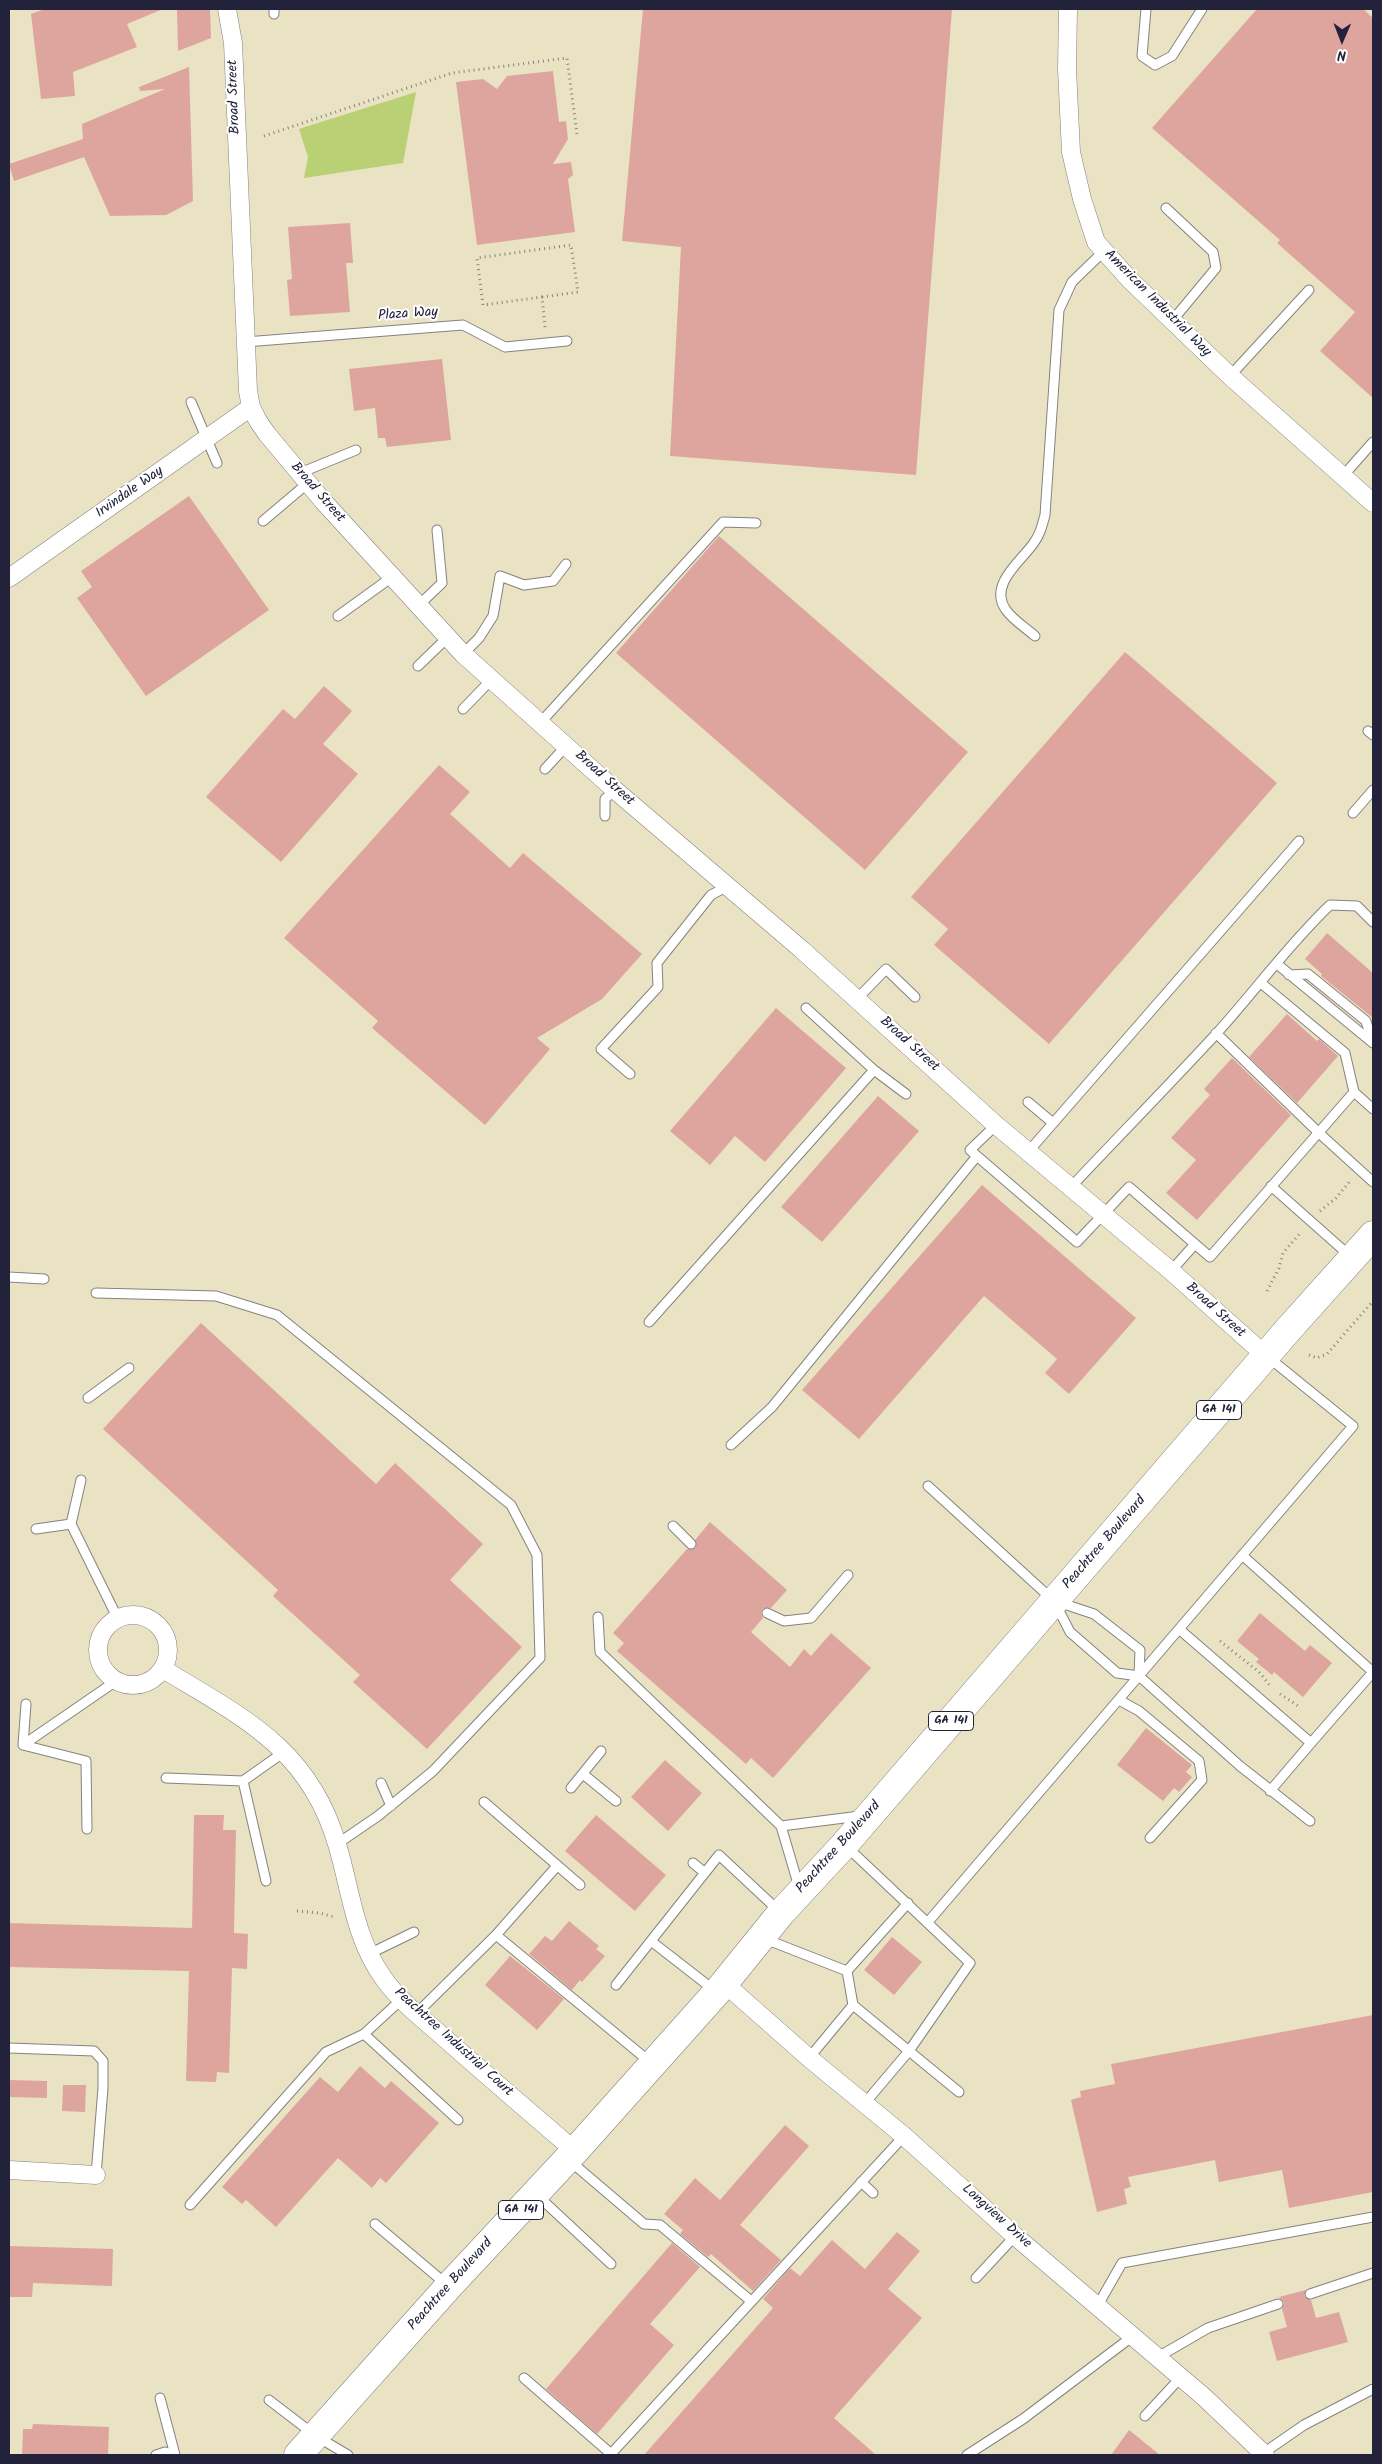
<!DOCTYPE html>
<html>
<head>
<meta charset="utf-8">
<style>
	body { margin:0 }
	#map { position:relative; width:1382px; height:2464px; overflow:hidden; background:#e9e3c4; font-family:Kalam,sans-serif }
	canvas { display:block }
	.frame { position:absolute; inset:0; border:10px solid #22223b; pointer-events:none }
	.north { position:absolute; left:1317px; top:15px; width:50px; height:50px; -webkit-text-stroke:4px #fff; paint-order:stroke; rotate:181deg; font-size:14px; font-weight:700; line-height:20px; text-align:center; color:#22223b }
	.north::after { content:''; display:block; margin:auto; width:18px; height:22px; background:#22223b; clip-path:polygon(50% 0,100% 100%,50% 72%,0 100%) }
</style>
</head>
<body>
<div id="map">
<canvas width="1382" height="2464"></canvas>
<div class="frame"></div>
<div class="north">N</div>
</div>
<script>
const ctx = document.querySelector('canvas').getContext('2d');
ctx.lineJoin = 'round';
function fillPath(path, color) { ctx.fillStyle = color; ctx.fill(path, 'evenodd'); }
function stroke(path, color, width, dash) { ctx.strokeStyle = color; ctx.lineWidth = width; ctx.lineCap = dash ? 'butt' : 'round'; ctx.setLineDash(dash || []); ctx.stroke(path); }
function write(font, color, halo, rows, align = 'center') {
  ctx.font = font + ' Kalam,sans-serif'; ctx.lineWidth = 4; ctx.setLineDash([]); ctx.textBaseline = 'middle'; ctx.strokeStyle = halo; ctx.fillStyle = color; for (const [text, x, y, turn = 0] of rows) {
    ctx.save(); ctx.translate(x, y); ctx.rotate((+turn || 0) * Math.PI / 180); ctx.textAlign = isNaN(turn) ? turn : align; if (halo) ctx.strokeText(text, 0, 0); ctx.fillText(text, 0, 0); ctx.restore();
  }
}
fillPath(new Path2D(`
	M416 92 403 163 304 178 308 157 299 129Z`), '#b9d074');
fillPath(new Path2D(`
	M45 9H163L127 24 137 47 73 72 75 96 41 99 31 14Z
	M177 9H210L211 38 178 51Z
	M643 9H952L916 475 670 456 681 247 622 241Z
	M1257 9H1363L1373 18V398L1320 351 1355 312 1277 243 1280 240 1152 128Z
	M189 67 193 201 166 215 110 216 84 157 14 181 9 164 83 139 82 124 165 89 140 91 139 87Z
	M553 71 559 122 566 121 568 139 553 164 571 162 573 175 568 179 575 232 477 245 456 82 483 79 497 89 507 76Z
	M350 223 353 263H346L350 312 290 316 287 280 292 279 288 227Z
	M442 359 451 440 387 447 385 438H378L375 408 354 411 349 369Z
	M189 496 269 610 146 696 77 598 92 587 81 571Z
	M719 536 968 752 865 870 616 653Z
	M1125 652 1277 783 1049 1044 934 945 948 929 911 897Z
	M324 686 352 711 323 744 358 774 281 862 206 797 283 709 295 719Z
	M439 765 470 792 450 814 510 868 523 853 642 954 602 999 537 1038 550 1049 485 1125 372 1028 378 1021 284 938Z
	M1327 933 1373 973V1018L1321 976 1322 974 1305 959Z
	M776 1008 846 1068 765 1162 735 1136 710 1165 670 1131Z
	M1287 1014 1317 1041 1319 1039 1338 1056 1297 1103 1249 1057Z
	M1232 1058 1291 1115 1197 1220 1166 1193 1196 1160 1171 1138 1210 1095 1204 1089Z
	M878 1096 919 1131 822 1242 781 1207Z
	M982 1185 1136 1318 1069 1394 1045 1373 1057 1359 984 1296 859 1439 802 1390Z
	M201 1323 376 1484 395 1463 483 1544 450 1580 522 1647 427 1749 353 1682 360 1675 273 1596 278 1590 103 1429Z
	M710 1522 787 1590 771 1608H763L761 1613 763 1618 751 1632 790 1667 804 1649 811 1656 831 1633 871 1668 773 1778 751 1758 746 1764 617 1651 624 1643 613 1633 687 1549 696 1548 695 1540Z
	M1260 1613 1305 1651 1310 1645 1332 1663 1303 1697 1274 1672 1272 1675 1256 1662 1259 1659 1237 1641Z
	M1146 1728 1192 1765 1186 1772 1192 1777 1179 1792 1174 1788 1163 1801 1117 1765Z
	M665 1760 702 1793 668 1831 631 1797Z
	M194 1815H224L223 1830H236L234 1933 248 1934 247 1969 232 1968 229 2073 217 2072 216 2082 186 2081 189 1971 9 1967V1923L192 1928Z
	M596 1815 666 1875 635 1911 565 1851Z
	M569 1921 599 1946 596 1949 605 1956 582 1982 580 1980 572 1990 529 1954 545 1936 552 1941Z
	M892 1937 922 1962 894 1995 864 1970Z
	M510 1956 564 1999 537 2030 485 1985Z
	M1373 2015V2192L1289 2208 1282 2170 1219 2182 1215 2160 1128 2177 1131 2187 1124 2189 1127 2204 1097 2212 1071 2100 1081 2097 1080 2091 1115 2084 1111 2064Z
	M360 2066 385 2088 391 2081 439 2123 386 2183 380 2178 372 2188 338 2158 276 2227 246 2200 242 2204 222 2187 320 2077 338 2092Z
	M9 2080 47 2081V2098L9 2097Z
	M63 2085H86L85 2112 62 2111Z
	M785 2125 809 2146 740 2225 781 2260 753 2291 711 2254 708 2257 680 2234 683 2230 664 2214 695 2178 720 2200Z
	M897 2232 920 2251 888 2289 922 2318 834 2418 876 2455H644L773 2308 763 2299 790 2268 800 2276 832 2240 865 2269Z
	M672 2243 700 2267 650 2324 674 2345 597 2434 546 2389Z
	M9 2246 113 2249 112 2286 33 2283 32 2297H9Z
	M1306 2290 1304 2296 1311 2300 1316 2318 1339 2312 1348 2342 1277 2361 1269 2332 1287 2327 1282 2309 1284 2302 1279 2297Z
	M33 2424 109 2427 108 2455H22L23 2429H32Z
	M1129 2430 1160 2455H1111Z`), '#dea59f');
const service = new Path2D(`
	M274 9V14
	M1146 9 1142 56 1155 65 1172 56 1202 9
	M1166 208 1213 252 1216 268 1172 321
	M245 342 463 325 505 347 567 341
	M1230 376 1309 290
	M191 402 217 463
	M300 473 356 450
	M1343 476 1373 442
	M263 521 308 483
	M418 606 442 583 437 530
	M338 616 392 577
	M1035 636C1026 628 1013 620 1006 610 988 585 1021 561 1033 544 1040 535 1042 526 1045 515L1059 310 1072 282 1104 251
	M463 654 479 638 493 616 500 576 524 585 553 581 566 564
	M418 666 447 638
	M463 709 492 679
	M541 722 723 522 756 523
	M1368 731 1373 735
	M545 769 567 745
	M1353 813 1373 790
	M605 816V799L615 790
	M1277 964 1373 1043
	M1289 975 1308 974 1366 1021 1372 1042
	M1261 983 1345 1053 1354 1092 1373 1109
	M857 999 886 969 915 997
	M806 1008 874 1070 906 1094
	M1216 1033 1319 1133 1373 1182
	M630 1074 601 1049 658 987 657 963 711 895 728 886
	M1028 1102 1053 1123
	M996 1125 970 1150 1077 1242 1129 1187 1210 1257 1354 1092
	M1028 1152 1299 841
	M1271 1186 1350 1256
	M1071 1187C1119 1136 1169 1085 1217 1033 1255 991 1289 944 1330 905L1357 906 1373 922
	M1171 1271 1195 1244
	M9 1277 44 1279
	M96 1293 216 1296 277 1315 511 1505 537 1555 540 1658 433 1771 378 1816 337 1844
	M649 1322 874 1070
	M88 1398 129 1368
	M731 1445 772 1407 977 1156
	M81 1480 71 1524 118 1619
	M928 1486 1054 1601 1070 1632 1117 1673 1139 1676 1240 1766 1310 1821
	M673 1526 691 1544
	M36 1529 71 1524
	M1058 1602 1094 1614 1140 1650 1139 1676
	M767 1613 784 1621 811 1618 848 1575
	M598 1617 600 1652 781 1826 799 1887
	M1179 1629 1311 1743 1373 1672 1242 1555
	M1119 1700 1139 1711 1199 1761 1202 1780 1150 1838
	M23 1745 86 1761 87 1829
	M23 1745 116 1681
	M23 1745 26 1704
	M583 1774 616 1801
	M166 1778 243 1781 266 1881
	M243 1781 284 1752
	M381 1783 391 1806
	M571 1788 601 1751
	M1270 1791 1311 1743
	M484 1802 580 1885
	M781 1826 860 1816
	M846 1846 970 1963 909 2051 959 2092
	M693 1863 705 1873
	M928 1922 1353 1426 1268 1357
	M496 1935 650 2062
	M765 1939 847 1971 908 1903
	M651 1941 714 1990
	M369 1954 414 1932
	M616 1985 719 1855 780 1912
	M402 1999 364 2034 458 2120
	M853 2005 909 2051 865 2103
	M417 2013 496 1935 557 1866
	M9 2048 94 2051 103 2061V2088L96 2175
	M809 2058 853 2005 847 1971
	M570 2161 644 2224 660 2225 751 2301
	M861 2182 873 2193
	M538 2196 611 2264
	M190 2205 326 2052 364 2034
	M375 2224 446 2284
	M976 2278 1015 2236
	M1310 2294 1373 2273
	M1098 2305 1122 2263 1373 2217
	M1158 2357 1208 2328 1278 2304
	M524 2378 610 2453
	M160 2398 175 2455
	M269 2400 316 2436 348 2455
	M1145 2416 1181 2377
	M1262 2454 1304 2425 1373 2389
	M156 2455 165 2452 174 2455
	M610 2455 904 2136
	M967 2455 1023 2419 1133 2336`);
const minor = new Path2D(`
	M227 9 233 43 248 391 251 407 258 421 267 434 323 501 463 654 615 790 801 949 996 1125 1171 1271 1266 1356
	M1068 9 1067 69 1071 152 1082 199 1096 242 1130 280 1230 376 1373 503
	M9 578 251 407
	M98 1650a35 35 0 1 1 70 0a35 35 0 1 1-70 0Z
	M163 1669C242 1717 309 1748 337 1844 351 1890 354 1938 384 1979 401 2003 427 2022 449 2042 491 2079 533 2115 575 2151
	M724 1983 809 2058 904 2136 1015 2236 1204 2397 1265 2455
	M9 2170 96 2175`);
const trunk = new Path2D(`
	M298 2455 449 2286 575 2151 717 1992 781 1913 844 1845 1287 1331 1373 1235`);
stroke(service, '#868280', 11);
stroke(minor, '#868280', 19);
stroke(trunk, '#868280', 29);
stroke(new Path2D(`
	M264 136 452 73 567 58 577 134
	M542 297 578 292 571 245 477 258 483 305 542 297 545 328
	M1320 1211 1336 1198 1351 1180
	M1267 1291 1279 1268 1283 1253 1301 1232
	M1309 1355 1317 1358 1327 1354 1373 1301
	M1220 1641 1259 1672 1271 1687
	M1280 1694 1300 1707
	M297 1911 319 1913 334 1917`), '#868280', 3, [1, 4]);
stroke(service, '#fff', 9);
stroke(minor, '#fff', 18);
stroke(trunk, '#fff', 28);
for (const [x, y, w] of [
	[1219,1410,45],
	[951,1721,45],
	[521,2210,45]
]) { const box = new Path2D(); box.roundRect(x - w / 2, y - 9.5, w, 19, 4); ctx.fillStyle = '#fff'; ctx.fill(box); stroke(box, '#22223b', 1); }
write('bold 12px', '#22223b', null, [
	["GA 141",1219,1410],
	["GA 141",951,1721],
	["GA 141",521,2210]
]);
write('14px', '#22223b', '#fff', [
	["Broad Street",235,97,-92],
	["American Industrial Way",1157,304,45],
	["Plaza Way",408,315,-4],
	["Irvindale Way",130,493,-35],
	["Broad Street",317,493,49],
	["Broad Street",604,779,42],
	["Broad Street",909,1045,42],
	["Broad Street",1215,1311,42],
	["Peachtree Boulevard",1105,1543,-49],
	["Peachtree Boulevard",839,1848,-48],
	["Peachtree Industrial Court",453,2043,42],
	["Longview Drive",996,2217,42],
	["Peachtree Boulevard",451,2285,-48]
]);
</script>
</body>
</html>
